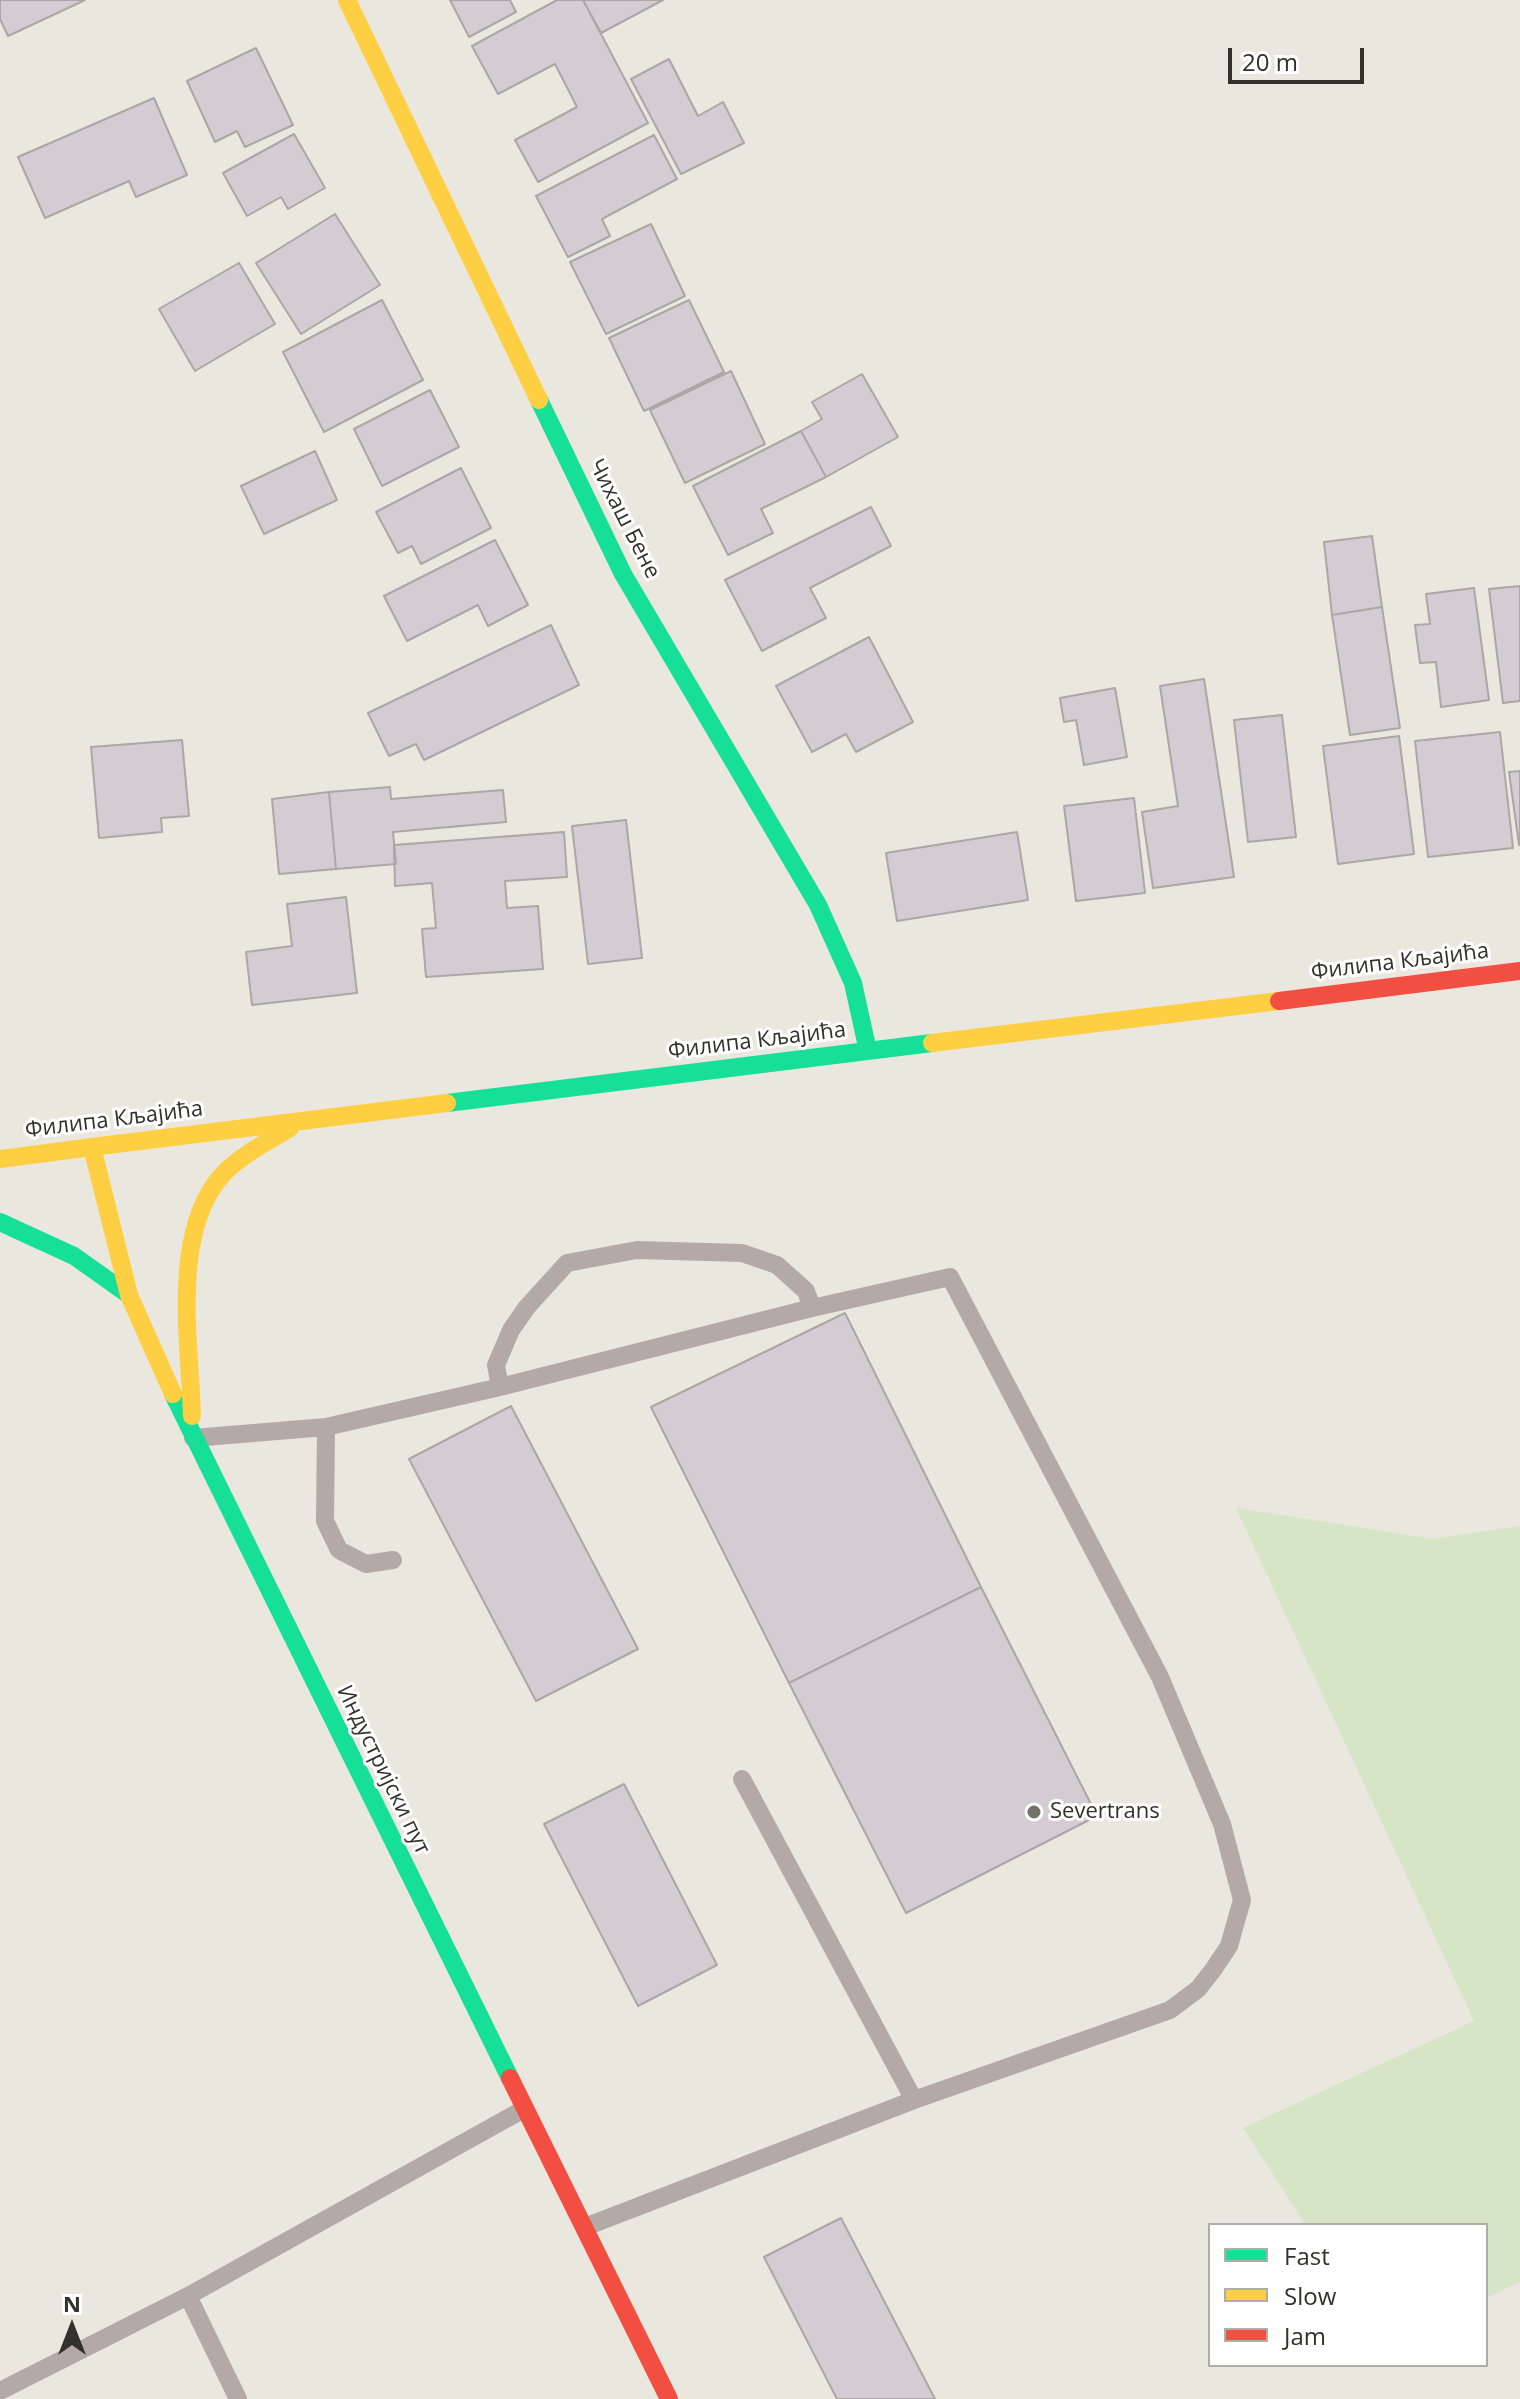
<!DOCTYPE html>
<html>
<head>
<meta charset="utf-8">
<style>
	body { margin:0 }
	#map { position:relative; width:1520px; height:2399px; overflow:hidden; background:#eae7de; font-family:"Open Sans",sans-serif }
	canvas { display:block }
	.legend { position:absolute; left:1208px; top:2223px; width:280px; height:144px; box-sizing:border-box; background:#fff; border:2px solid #adadaa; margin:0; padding:10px 14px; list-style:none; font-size:24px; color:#33312b }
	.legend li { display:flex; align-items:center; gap:16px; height:40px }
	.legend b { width:40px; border:2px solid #adadaa }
	.north { position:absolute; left:32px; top:2287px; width:80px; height:80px; -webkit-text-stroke:6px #fff; paint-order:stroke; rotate:0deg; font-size:22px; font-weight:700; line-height:32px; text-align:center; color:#33312b }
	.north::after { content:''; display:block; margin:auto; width:28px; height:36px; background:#33312b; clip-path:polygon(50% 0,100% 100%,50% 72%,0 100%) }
	.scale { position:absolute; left:1228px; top:48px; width:136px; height:36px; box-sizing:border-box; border:4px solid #33312b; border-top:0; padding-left:10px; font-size:24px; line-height:28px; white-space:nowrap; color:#33312b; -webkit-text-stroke:6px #fff; paint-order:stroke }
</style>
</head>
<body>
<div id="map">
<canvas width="1520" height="2399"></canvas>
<ul class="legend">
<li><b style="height:10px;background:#16e098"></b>Fast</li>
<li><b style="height:10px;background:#ffcf43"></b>Slow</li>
<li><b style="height:10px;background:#f24e42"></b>Jam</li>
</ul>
<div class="north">N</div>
<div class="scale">20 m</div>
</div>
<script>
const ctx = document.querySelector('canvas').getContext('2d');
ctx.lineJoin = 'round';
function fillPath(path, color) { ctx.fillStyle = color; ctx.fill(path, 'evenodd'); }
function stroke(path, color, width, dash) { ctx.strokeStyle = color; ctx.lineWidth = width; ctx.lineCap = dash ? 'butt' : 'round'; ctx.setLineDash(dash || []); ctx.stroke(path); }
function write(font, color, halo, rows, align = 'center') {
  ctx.font = font + ' "Open Sans",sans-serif'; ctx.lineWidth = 6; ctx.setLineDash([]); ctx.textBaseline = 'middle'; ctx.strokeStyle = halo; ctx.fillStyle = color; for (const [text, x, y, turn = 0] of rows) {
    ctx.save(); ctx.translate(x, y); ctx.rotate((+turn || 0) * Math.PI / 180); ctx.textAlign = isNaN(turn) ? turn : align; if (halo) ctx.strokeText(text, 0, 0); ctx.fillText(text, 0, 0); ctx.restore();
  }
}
fillPath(new Path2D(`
	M1236 1508 1433 1539 1520 1526V2282L1486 2298V2225H1306L1243 2128 1474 2021Z`), '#d6e5c5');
const building = new Path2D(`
	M0 0H85L8 36 0 19Z
	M450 0H510L516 12 469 37Z
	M557 0H583L648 123 538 182 515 140 577 107 555 64 498 94 472 46Z
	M583 0H663L601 33Z
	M256 48 293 125 245 147 237 131 215 142 187 81Z
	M669 59 698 116 723 102 744 143 681 174 631 79Z
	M154 98 187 175 136 197 129 181 45 218 18 157Z
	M294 134 325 188 288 209 281 197 247 216 223 173Z
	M654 135 677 179 602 219 610 236 568 257 536 196Z
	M335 214 380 285 301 334 256 263Z
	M651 224 685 296 606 334 570 262Z
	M239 263 275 324 195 371 159 309Z
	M382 300 423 380 324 432 283 352Z
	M689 300 724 372 644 411 609 338Z
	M731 371 765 444 685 483 650 410Z
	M862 374 898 437 826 477 801 431 822 419 812 402Z
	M430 390 459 447 382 486 354 429Z
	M801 431 826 477 761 509 773 533 728 555 693 486Z
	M315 451 337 500 264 534 241 486Z
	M461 468 491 528 421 564 412 546 398 553 376 512Z
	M871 507 891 546 810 588 826 618 762 651 725 580Z
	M1372 536 1382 607 1332 615 1324 542Z
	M495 540 528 605 488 626 478 605 407 641 384 596Z
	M1520 586V701L1503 703 1489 589Z
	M1474 588 1489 700 1441 707 1436 662 1420 663 1415 625 1430 624 1426 594Z
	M1382 607 1400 728 1350 735 1332 615Z
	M551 625 579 685 424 760 416 744 389 756 368 713Z
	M869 637 913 722 856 752 846 734 812 752 776 686Z
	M1204 679 1234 877 1153 888 1142 812 1178 806 1160 686Z
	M1115 688 1127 757 1084 765 1076 720 1064 722 1060 698Z
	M1282 715 1296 837 1248 842 1234 720Z
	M1500 732 1513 848 1428 857 1415 741Z
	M1399 736 1414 854 1338 864 1323 746Z
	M182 740 189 816 161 818 162 832 99 838 91 747Z
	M1520 771V845H1519L1509 772Z
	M390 787 391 799 503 790 506 822 393 832 396 864 336 869 329 792Z
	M329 792 336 869 279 874 272 799Z
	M1134 798 1145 893 1076 901 1064 806Z
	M626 820 642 958 588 964 572 826Z
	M564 832 567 877 505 881 507 908 538 906 543 969 426 977 422 929 436 928 432 883 395 886 394 845Z
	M1017 832 1028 900 897 921 886 853Z
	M346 897 357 993 252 1005 246 952 292 946 287 904Z
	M845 1313 981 1587 789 1683 651 1407Z
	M511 1406 638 1649 536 1701 409 1459Z
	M981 1587 1097 1816 906 1913 789 1683Z
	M624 1784 717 1965 638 2006 544 1824Z
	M841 2218 935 2399H837L764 2257Z`);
fillPath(building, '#d5ccd3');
stroke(building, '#aaa7a5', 2);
stroke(new Path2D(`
	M326 1427 325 1521 339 1550 366 1564 393 1560
	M193 1438 326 1427 500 1387 812 1308 806 1291 777 1265 742 1253 637 1250 567 1263 527 1307 511 1330 496 1365 500 1387
	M742 1779 914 2100
	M585 2227 914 2100 1170 2010 1198 1989 1213 1970 1229 1946 1242 1900 1222 1824 1160 1677 950 1277 812 1308
	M188 2296 238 2399
	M0 2391 188 2296 524 2109`), '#b3aaa7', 18);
stroke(new Path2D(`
	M539 400 623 574 818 905 853 983 868 1051
	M447 1103 932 1043
	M0 1222 74 1256 129 1295
	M173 1394 510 2078`), '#16e098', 18);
stroke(new Path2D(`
	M347 0 539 400
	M932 1043 1279 1001
	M0 1159 92 1147
	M173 1394 129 1295 92 1147 447 1103
	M192 1416C190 1343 170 1230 224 1173 243 1154 267 1142 290 1128`), '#ffcf43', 18);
stroke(new Path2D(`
	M1279 1001 1520 971
	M510 2078 669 2399`), '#f24e42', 18);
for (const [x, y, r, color] of [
	[1034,1812,8,"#73716a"]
]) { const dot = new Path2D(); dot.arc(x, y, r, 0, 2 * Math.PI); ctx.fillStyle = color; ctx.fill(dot); stroke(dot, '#fff', 3); }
write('22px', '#33312b', '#fff', [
	["Чихаш Бене",624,519,63],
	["Филипа Кљајића",1400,962,-7],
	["Филипа Кљајића",757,1041,-7],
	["Филипа Кљајића",114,1120,-7],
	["Индустријски пут",383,1770,64]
]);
write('22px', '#33312b', '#fff', [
	["Severtrans",1050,1812]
], 'left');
</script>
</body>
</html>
